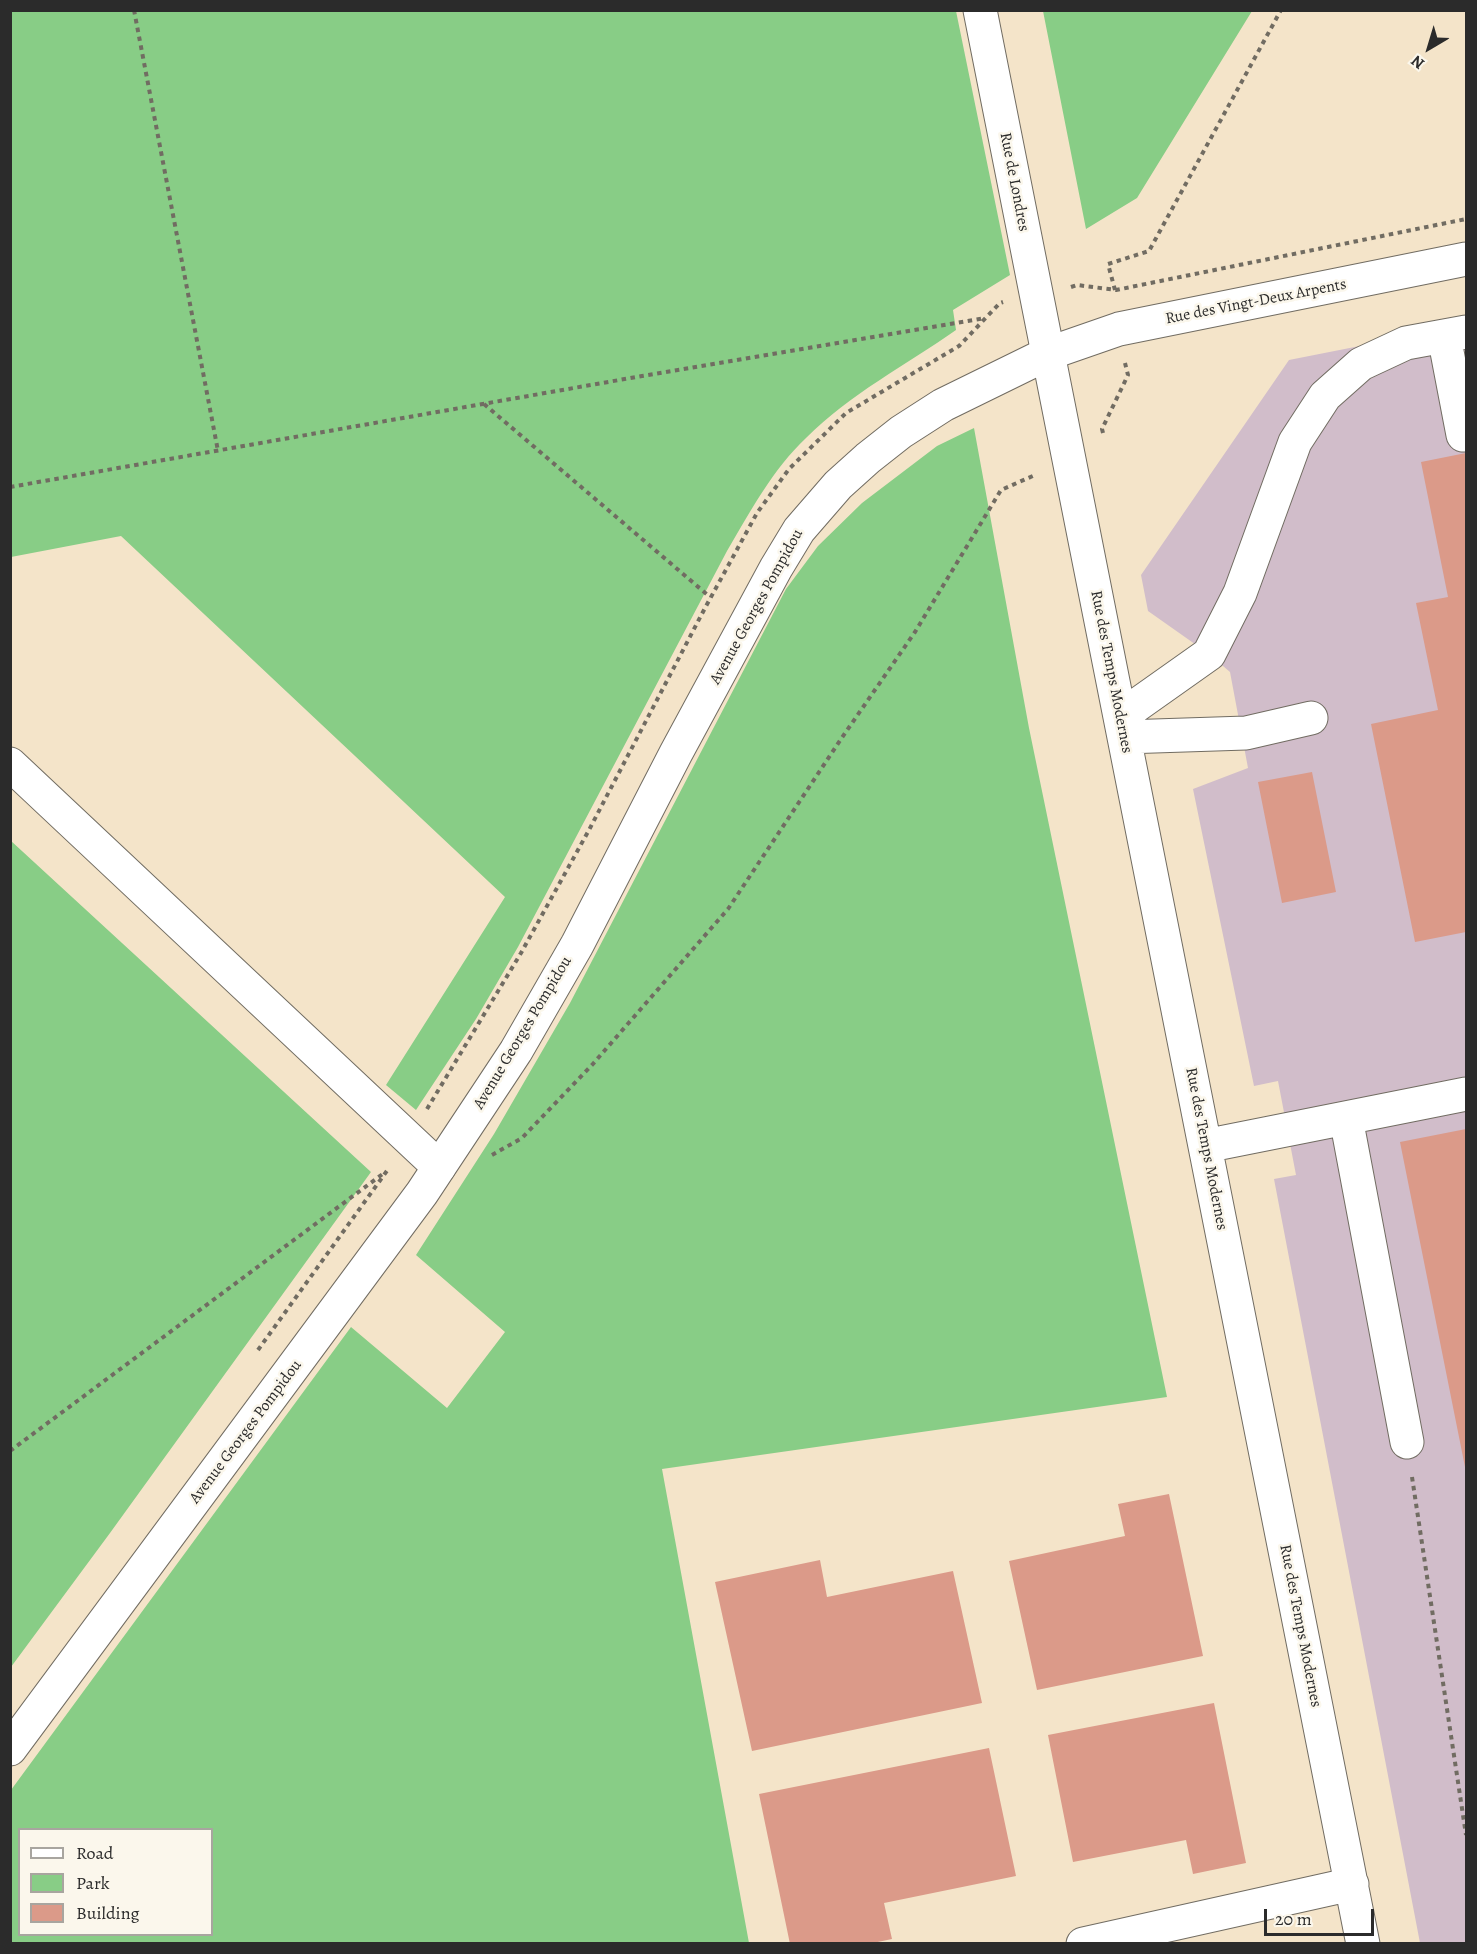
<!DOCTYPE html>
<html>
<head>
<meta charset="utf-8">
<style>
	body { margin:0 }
	#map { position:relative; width:1477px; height:1954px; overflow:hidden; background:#f4e4c9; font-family:Alegreya,serif }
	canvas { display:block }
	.frame { position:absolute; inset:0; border:12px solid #2b2b2b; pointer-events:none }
	.legend { position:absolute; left:18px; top:1828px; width:195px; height:108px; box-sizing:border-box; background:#fbf7ec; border:2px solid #a8a59f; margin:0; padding:8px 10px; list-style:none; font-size:18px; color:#2b2b2b }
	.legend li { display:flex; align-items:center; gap:12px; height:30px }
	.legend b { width:30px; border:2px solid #a8a59f }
	.north { position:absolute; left:1399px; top:18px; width:60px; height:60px; -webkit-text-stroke:4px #fbf7ec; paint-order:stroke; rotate:218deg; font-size:16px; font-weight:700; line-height:24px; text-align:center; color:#2b2b2b }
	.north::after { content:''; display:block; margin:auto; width:21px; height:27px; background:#2b2b2b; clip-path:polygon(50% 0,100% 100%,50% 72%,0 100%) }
	.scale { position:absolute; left:1264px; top:1909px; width:110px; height:27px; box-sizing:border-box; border:3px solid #2b2b2b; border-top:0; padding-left:8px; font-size:18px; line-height:21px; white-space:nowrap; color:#2b2b2b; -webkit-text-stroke:4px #fbf7ec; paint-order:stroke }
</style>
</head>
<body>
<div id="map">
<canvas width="1477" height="1954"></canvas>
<div class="frame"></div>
<ul class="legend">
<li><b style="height:8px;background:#fff"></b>Road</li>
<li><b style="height:16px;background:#88cd86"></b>Park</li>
<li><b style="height:16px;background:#db9a89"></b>Building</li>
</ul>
<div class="north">N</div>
<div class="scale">20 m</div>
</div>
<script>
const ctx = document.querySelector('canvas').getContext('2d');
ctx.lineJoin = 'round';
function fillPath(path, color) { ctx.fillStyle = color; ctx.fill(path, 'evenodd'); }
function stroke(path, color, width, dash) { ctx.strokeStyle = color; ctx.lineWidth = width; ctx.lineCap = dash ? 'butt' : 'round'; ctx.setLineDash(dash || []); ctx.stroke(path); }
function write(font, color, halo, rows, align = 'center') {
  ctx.font = font + ' Alegreya,serif'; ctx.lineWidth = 5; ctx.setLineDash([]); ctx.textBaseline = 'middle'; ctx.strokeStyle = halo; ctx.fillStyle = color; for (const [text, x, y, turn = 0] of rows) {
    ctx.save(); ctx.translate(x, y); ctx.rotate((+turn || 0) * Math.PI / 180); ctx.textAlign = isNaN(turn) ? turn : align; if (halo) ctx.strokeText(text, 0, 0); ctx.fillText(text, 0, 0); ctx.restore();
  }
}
fillPath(new Path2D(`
	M1466 325V1943H1420L1274 1179 1296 1175 1278 1081 1254 1086 1193 789 1248 768 1230 672 1209 654 1148 611 1141 575 1289 360Z`), '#d1bdca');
fillPath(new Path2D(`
	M11 10 956 11 1010 275 953 310 956 330C906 365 850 394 806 438 773 469 750 512 727 551L518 947 476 1019 416 1110 386 1085 505 897 121 536 11 557Z
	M1043 11H1252L1137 198 1086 229Z
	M974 428 1029 728 1167 1397 662 1469 749 1943H11V1790L351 1327 447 1408 505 1332 416 1255 494 1134 570 1003 786 589 818 546 862 503 937 446ZM20 1830H212V1934H20Z
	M10 840 371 1172 110 1533 11 1667Z`), '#88cd86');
fillPath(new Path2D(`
	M1466 453V932L1415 942 1371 724 1438 710 1416 603 1448 597 1421 462Z
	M1312 772 1336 892 1282 903 1258 782Z
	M1466 1129V1467H1465L1400 1142Z
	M1169 1494 1203 1656 1037 1690 1009 1561 1125 1536 1118 1504Z
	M820 1560 827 1597 953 1571 982 1703 752 1751 715 1582Z
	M1214 1703 1246 1863 1193 1874 1186 1840 1073 1862 1048 1735Z
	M989 1748 1016 1876 884 1903 892 1939 868 1944H790L759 1794Z`), '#db9a89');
const minor = new Path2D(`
	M980 10 1363 1944
	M1444 336 1463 435
	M1120 717 1209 654 1240 593 1295 442 1325 396 1361 364 1406 343 1466 332
	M1124 737 1246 733 1311 718
	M10 764 439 1167
	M1346 1118 1407 1442
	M1205 1146 1466 1094
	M1083 1944 1352 1884`);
const major = new Path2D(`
	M10 1749 422 1193 516 1051 577 945 676 753 776 568 799 530 838 485 868 458 901 432 943 405 1047 354 1119 329 1466 259`);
stroke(minor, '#716c62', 35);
stroke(major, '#716c62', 35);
stroke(new Path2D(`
	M134 10 218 451
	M1071 287 1077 285 1116 290 1466 219
	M1115 290 1108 264 1149 251 1281 10
	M484 404 710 597
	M1103 433 1102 429 1128 375 1125 363
	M10 487 642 376 985 318
	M427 1109 521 953 589 830 705 608 757 513 789 469 846 413 959 346 1000 303 1003 302
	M492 1155 522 1138 592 1065 728 909 841 739 915 632 1001 490 1035 475
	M258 1350 389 1168
	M10 1451 384 1173
	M1412 1477 1466 1835`), '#716c62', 4, [4.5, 4.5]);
stroke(minor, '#fff', 33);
stroke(major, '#fff', 33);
write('16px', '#2b2b2b', '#fbf7ec', [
	["Rue de Londres",1014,182,79],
	["Rue des Vingt-Deux Arpents",1256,302,-11],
	["Avenue Georges Pompidou",757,607,-61],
	["Rue des Temps Modernes",1111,672,79],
	["Avenue Georges Pompidou",523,1033,-59],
	["Rue des Temps Modernes",1206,1149,79],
	["Avenue Georges Pompidou",246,1432,-53],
	["Rue des Temps Modernes",1300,1626,79]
]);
</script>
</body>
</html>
